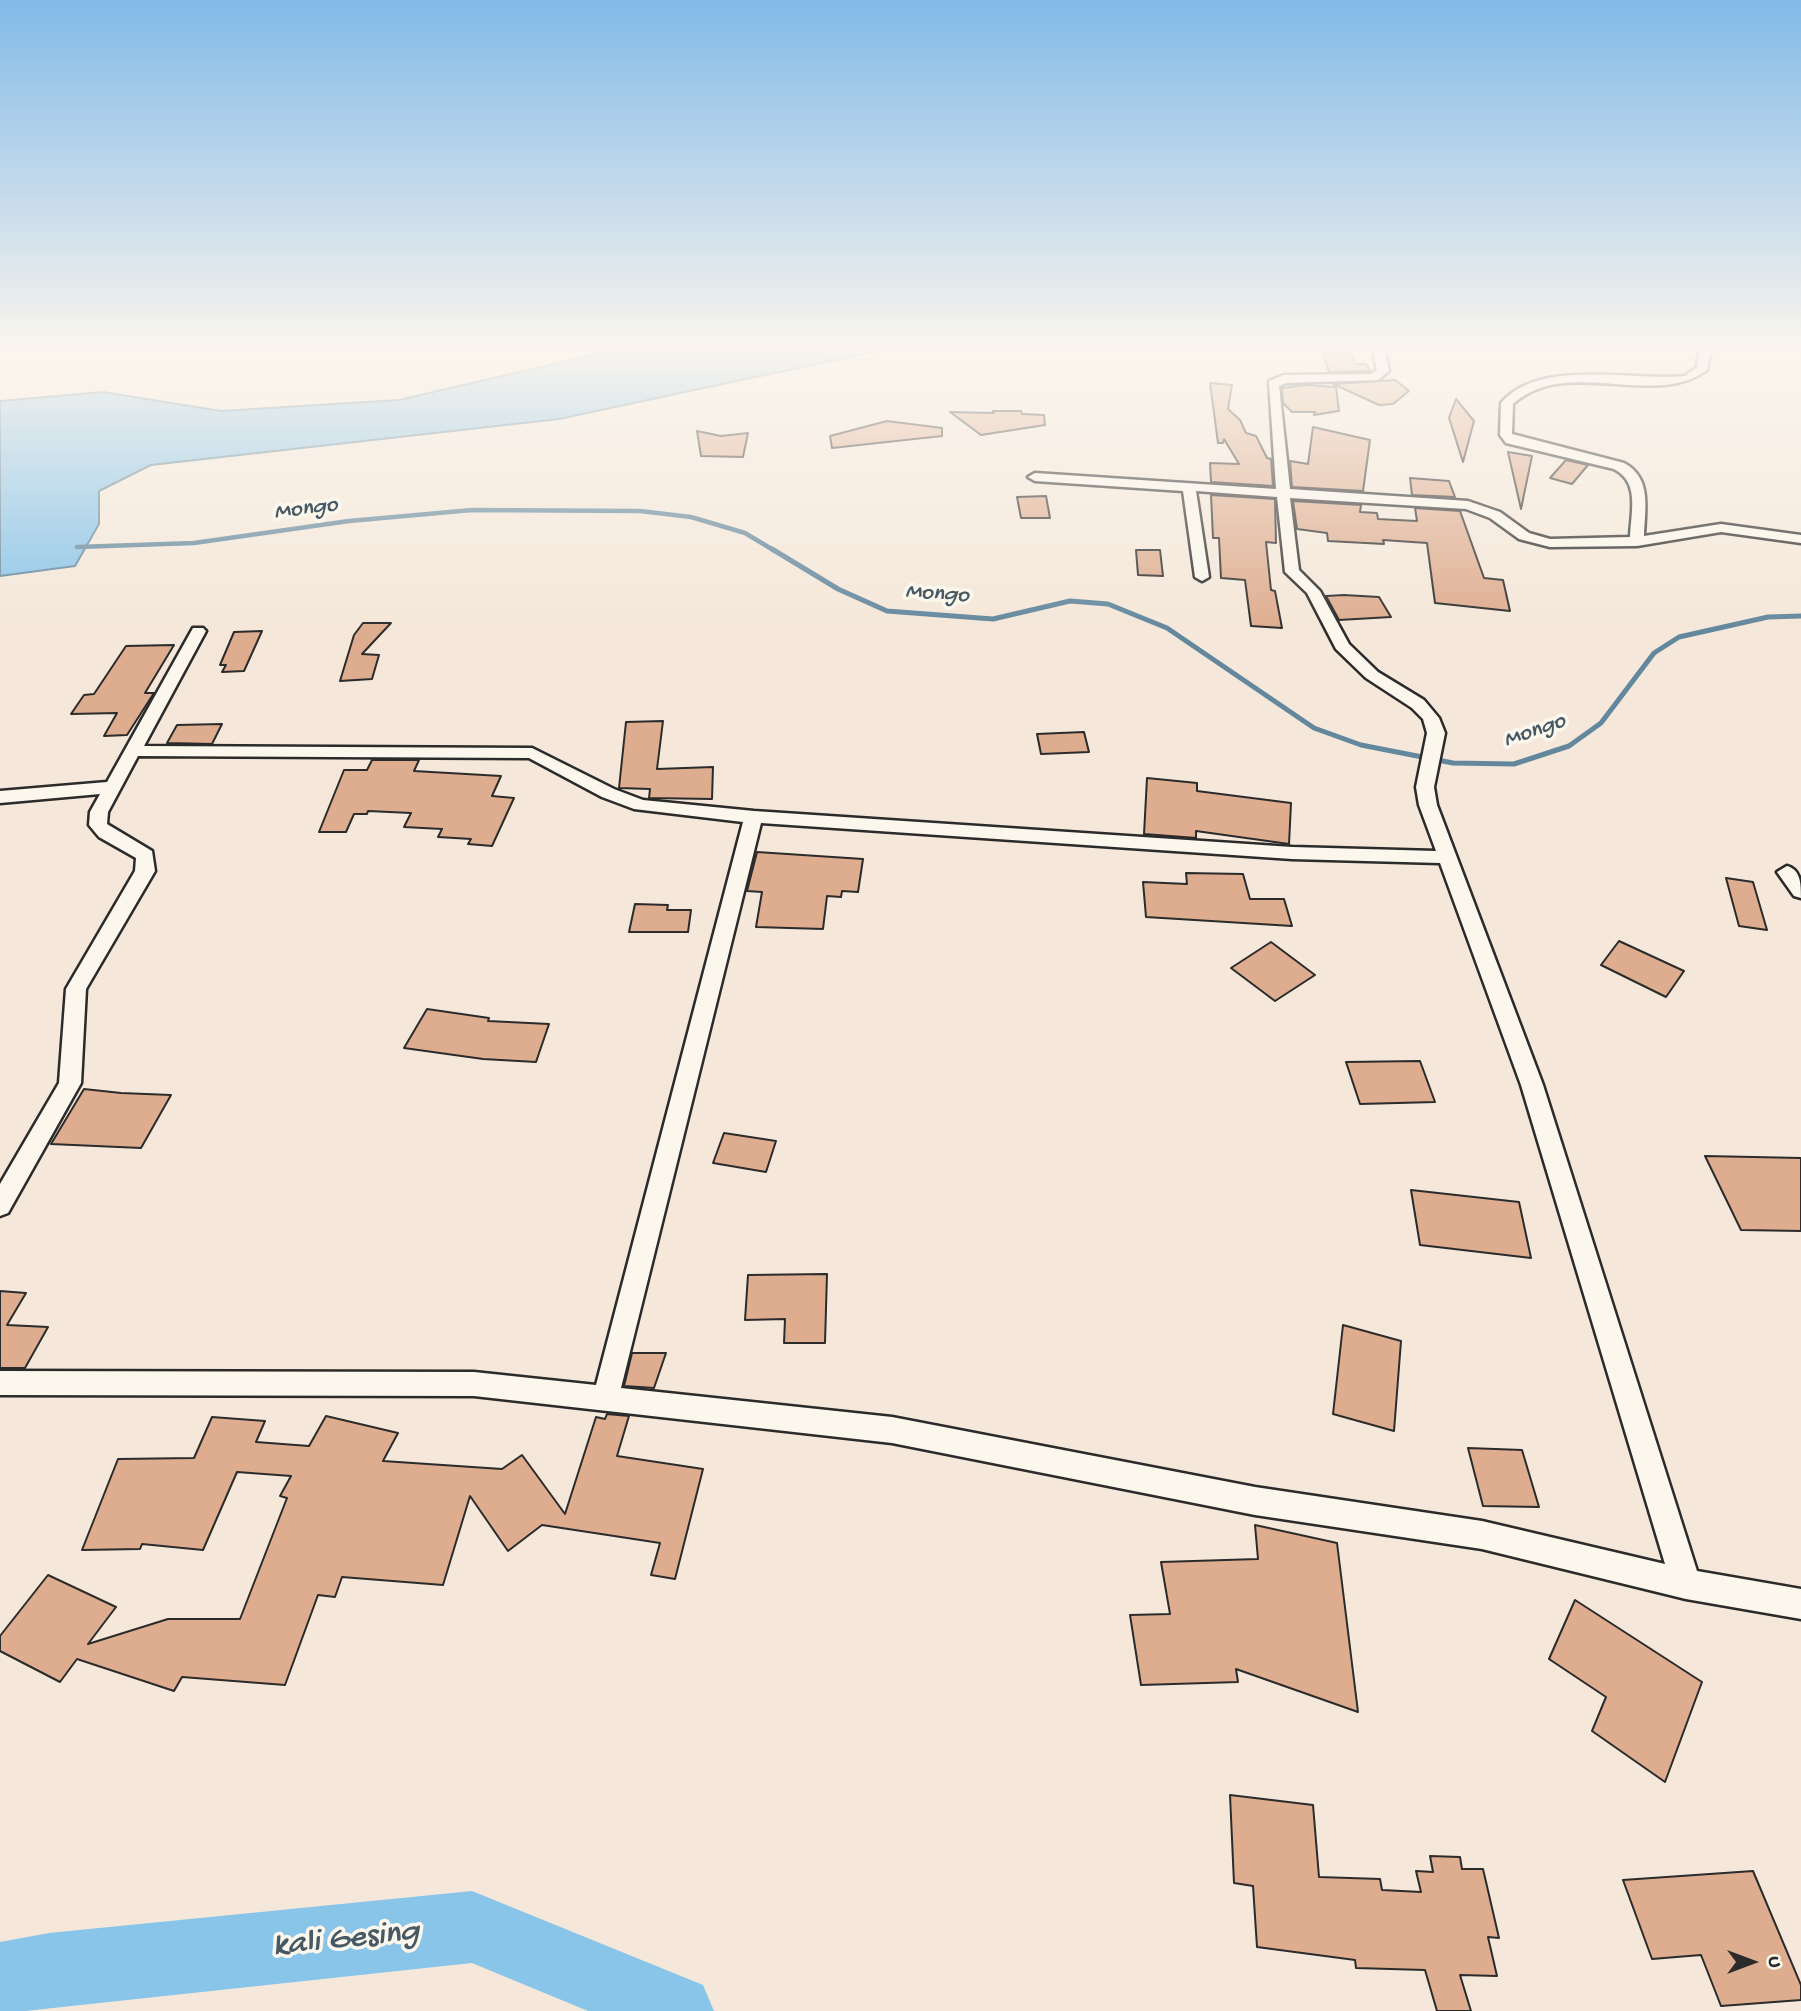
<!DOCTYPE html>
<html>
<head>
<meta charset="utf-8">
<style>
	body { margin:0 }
	#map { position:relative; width:1801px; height:2011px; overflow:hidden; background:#f5e8da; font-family:"Gochi Hand",sans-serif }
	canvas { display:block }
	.north { position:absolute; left:1717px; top:1927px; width:70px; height:70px; -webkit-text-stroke:5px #fbf7ec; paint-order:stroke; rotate:90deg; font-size:19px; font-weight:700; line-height:28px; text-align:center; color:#2b2b2b }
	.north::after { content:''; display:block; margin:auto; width:24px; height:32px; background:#2b2b2b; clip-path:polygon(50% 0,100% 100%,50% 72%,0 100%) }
</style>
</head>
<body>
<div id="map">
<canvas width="1801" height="2011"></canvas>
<div class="north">U</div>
</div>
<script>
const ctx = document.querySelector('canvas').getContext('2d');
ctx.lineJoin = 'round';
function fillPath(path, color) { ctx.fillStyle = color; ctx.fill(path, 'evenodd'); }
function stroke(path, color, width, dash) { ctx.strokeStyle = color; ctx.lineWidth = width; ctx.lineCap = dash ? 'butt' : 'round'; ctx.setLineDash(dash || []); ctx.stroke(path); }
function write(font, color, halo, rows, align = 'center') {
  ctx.font = font + ' "Gochi Hand",sans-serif'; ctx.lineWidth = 7; ctx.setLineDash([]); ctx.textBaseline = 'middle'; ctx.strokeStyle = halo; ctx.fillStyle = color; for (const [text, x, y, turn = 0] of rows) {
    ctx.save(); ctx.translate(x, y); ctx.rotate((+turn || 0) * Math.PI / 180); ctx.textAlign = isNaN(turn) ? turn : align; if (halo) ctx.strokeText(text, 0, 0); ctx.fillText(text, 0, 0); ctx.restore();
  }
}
const water = new Path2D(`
	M614 350C642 350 671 356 697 350H882L559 419 151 465 99 491V524L75 566 0 576V401L103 392 221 411 399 400Z`);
fillPath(water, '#89c4e9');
stroke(water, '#63879d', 2);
stroke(new Path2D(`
	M77 547 194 543 349 521 472 510 640 511 691 517 745 533 775 551`), '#63879d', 4.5);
stroke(new Path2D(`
	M772 549 838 589 887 611 993 619 1070 601 1108 604 1167 628 1314 728 1361 745 1453 763 1514 764 1569 746 1601 723 1654 653 1679 637 1768 617 1801 616`), '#63879d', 5);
fillPath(new Path2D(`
	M472 1891 703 1985 714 2011H588L472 1963 25 2011H0V1942L49 1933Z`), '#89c4e9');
const building = new Path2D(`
	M1330 350H1350L1355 364H1366L1371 371 1329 372 1323 353 1331 354Z
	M1395 380 1409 391 1393 404 1379 405 1333 384Z
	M1210 383 1232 385 1228 409 1240 420 1246 433 1256 436 1267 458 1271 459 1273 486 1211 482 1210 463 1239 464 1224 439 1223 443H1218Z
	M1306 385 1336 387 1339 411 1314 415 1315 412H1292L1283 403 1282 388Z
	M1456 399 1474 421 1463 462 1449 418Z
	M993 411H1021L1022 414 1044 415 1045 425 981 435 950 412 994 413Z
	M887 421 942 428V436L832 448 830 436Z
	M1313 427 1370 440 1363 491 1292 487 1290 461 1308 464Z
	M697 431 721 436 748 433 743 457 701 456Z
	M1508 452 1532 456 1521 509Z
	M1566 460 1588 465 1572 484 1550 478Z
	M1410 478 1449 481 1455 497 1412 495Z
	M1211 495 1275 499 1276 543 1266 542 1271 590 1275 591 1282 628 1251 626 1245 580 1221 578 1219 538H1213Z
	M1046 496 1050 518H1021L1017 497Z
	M1293 501 1361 505 1360 512 1377 513 1378 519 1417 521 1415 508 1460 511 1484 578 1503 580 1510 611 1435 603 1427 543 1383 540 1384 544 1328 541 1327 533 1297 529Z
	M1136 550H1160L1163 576 1138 575Z
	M1344 595 1379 597 1391 617 1339 620 1326 596Z
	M363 623H391L362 654 379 655 372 679 340 681 354 635Z
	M262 631 244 671 222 672 226 665H220L234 632Z
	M174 645 145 693H154L127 735 104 736 117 713 71 714 84 695 94 694 126 646Z
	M663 721 657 769 713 767 712 799 649 798 650 789 619 788 626 722Z
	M222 724 212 744 167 743 177 725Z
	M1084 732 1089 752 1041 754 1037 734Z
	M372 760H419L414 771 501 776 492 796 514 798 492 846 468 844 471 839 438 837 442 829 404 827 411 813 368 811 367 814H354L346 832H319L344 770H367Z
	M1147 778 1197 783V791L1291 803 1289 844 1196 831V838L1144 834Z
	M757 852 863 859 858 892 842 891 841 897 827 896 823 929 756 927 762 892 747 891Z
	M1186 873 1243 874 1250 899H1284L1292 926 1146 917 1143 882 1187 884Z
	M1726 878 1753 882 1767 930 1739 926Z
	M635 904 668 905 667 910H691L688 932H629Z
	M1619 941 1684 971 1666 997 1601 965Z
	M1271 942 1315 975 1275 1001 1231 968Z
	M427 1009 489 1018 488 1021 549 1024 536 1062 483 1059 404 1048Z
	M1420 1061 1435 1102 1360 1104 1346 1062Z
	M84 1089 121 1093 171 1095 141 1148 51 1144Z
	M724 1133 776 1141 766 1172 713 1163Z
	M1705 1156 1801 1158V1231L1741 1230Z
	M1411 1190 1519 1202 1531 1258 1420 1245Z
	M827 1274 825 1343H784L785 1319 745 1320 748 1275Z
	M0 1291 26 1293 7 1325 48 1327 25 1368H0Z
	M1343 1325 1401 1341 1394 1431 1333 1414Z
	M632 1353H666L654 1388 624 1386Z
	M607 1414 629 1416 617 1456 703 1469 675 1579 651 1575 660 1543 542 1525 508 1551 470 1496 443 1585 342 1577 335 1597 318 1595 285 1685 182 1677 174 1691 77 1659 60 1682 0 1651V1636L48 1575 116 1607 88 1644 168 1619H240L287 1498 280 1496 291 1476 237 1472 203 1550 142 1544 140 1549 82 1550 118 1459 194 1458 212 1417 265 1421 256 1442 309 1446 326 1416 398 1433 383 1461 502 1469 522 1455 565 1514 596 1417 605 1419Z
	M1468 1448 1522 1450 1539 1507 1483 1506Z
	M1255 1525 1337 1543 1358 1712 1236 1669 1238 1682 1141 1685 1130 1615 1170 1614 1161 1562 1258 1559Z
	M1575 1600 1702 1682 1665 1782 1592 1731 1606 1697 1549 1659Z
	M1230 1795 1313 1805 1319 1877 1380 1879 1382 1890 1421 1892 1416 1871 1433 1872 1430 1856 1460 1857 1462 1869H1483L1499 1938 1488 1937 1497 1976 1460 1975 1471 2011H1437L1425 1970 1356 1968 1355 1960 1257 1947 1253 1886 1234 1883Z
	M1753 1871 1801 1985V2000L1721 2006 1701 1955 1652 1959 1623 1880Z`);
fillPath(building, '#dead90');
stroke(building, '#2b2b2b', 2);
const street = new Path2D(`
	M1373 350H1385L1389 371 1378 380 1286 383 1279 386 1290 489 1468 501 1500 512 1529 533 1550 539 1630 537C1631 512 1640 482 1614 469L1506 443 1500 435 1501 403C1539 358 1631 381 1685 376L1697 367 1699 350H1711L1707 370C1653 410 1568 355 1513 404L1512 434 1624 463C1652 478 1645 508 1644 536L1721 524 1801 535V543L1721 532 1637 546 1550 547 1519 539 1490 518 1466 509 1290 498 1299 570 1320 591 1349 644 1378 672 1424 700 1439 718 1445 733 1434 787 1437 805 1543 1085 1697 1571 1801 1589V1619L1686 1599 1482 1549 1255 1515 892 1443 474 1396 0 1395V1371L474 1372 596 1385 743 822 634 809 602 797 529 758 138 756 108 812 107 824 152 851 155 871 86 989 81 1083 8 1213 0 1216V1184L59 1083 66 989 135 871 136 858 99 837 89 825 90 812 100 794 0 803V791L107 782 193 628H203L206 631 144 746 532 748 614 789 643 800 754 811 1292 847 1436 851 1419 805 1416 787 1427 733 1423 719 1412 708 1366 678 1336 649 1307 593 1285 572 1277 497 1196 491 1209 577 1202 581 1195 577 1183 491 1035 481 1028 477 1035 473 1276 489 1269 381 1284 375 1371 374 1377 370ZM761 823 1292 859 1440 863 1521 1085 1665 1564 1482 1521 1255 1487 892 1417 621 1388Z
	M1787 866C1801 870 1801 884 1801 898L1794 896 1777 872Z`);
stroke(street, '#2b2b2b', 5);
fillPath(street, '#fbf7ec');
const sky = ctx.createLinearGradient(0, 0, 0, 631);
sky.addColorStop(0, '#82bae8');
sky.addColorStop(0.55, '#faf5ee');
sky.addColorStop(1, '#faf5ee00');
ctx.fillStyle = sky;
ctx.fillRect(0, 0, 1801, 631);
write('italic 23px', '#475964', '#fbf7ec', [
	["Mongo",306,510,-7],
	["Mongo",937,595,4],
	["Mongo",1535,732,-19]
]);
write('italic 33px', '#475964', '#fbf7ec', [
	["kali Gesing",346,1941,-6]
]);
</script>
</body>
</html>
